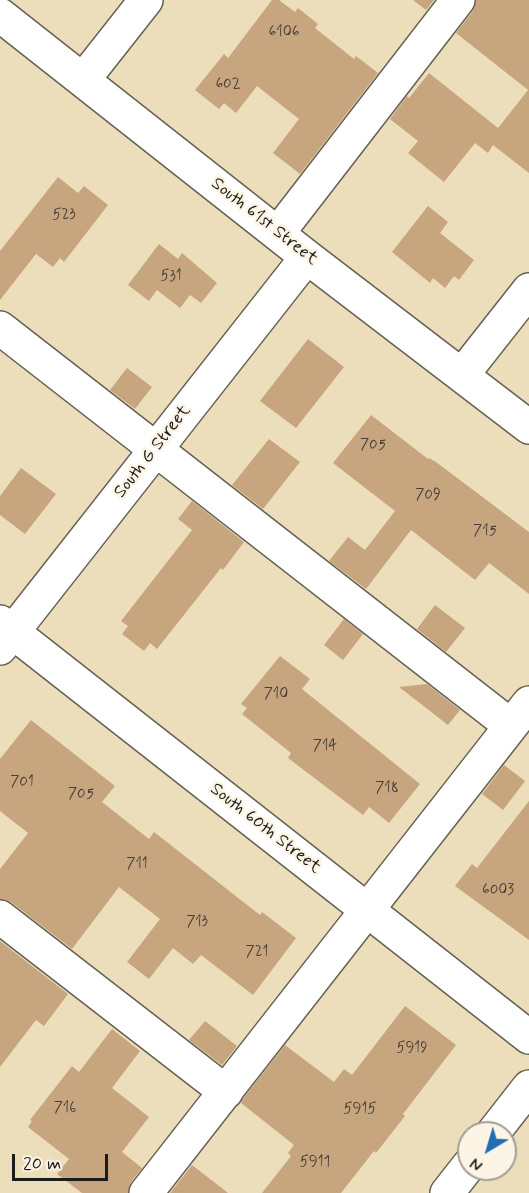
<!DOCTYPE html>
<html>
<head>
<meta charset="utf-8">
<style>
	body { margin:0 }
	#map { position:relative; width:529px; height:1193px; overflow:hidden; background:#eddebb; font-family:Mynerve,sans-serif }
	canvas { display:block }
	.north { position:absolute; left:457px; top:1121px; width:60px; height:60px; box-sizing:border-box; background:#fcf5e5; border:2px solid #a29e95; border-radius:50%; rotate:218deg; font-size:16px; font-weight:700; line-height:24px; text-align:center; color:#1c1c1c }
	.north::after { content:''; display:block; margin:auto; width:21px; height:27px; background:#1f6fb2; clip-path:polygon(50% 0,100% 100%,50% 72%,0 100%) }
	.scale { position:absolute; left:12px; top:1154px; width:96px; height:27px; box-sizing:border-box; border:3px solid #1c1c1c; border-top:0; padding-left:8px; font-size:18px; line-height:21px; white-space:nowrap; color:#1c1c1c; -webkit-text-stroke:4px #fcf5e5; paint-order:stroke }
</style>
</head>
<body>
<div id="map">
<canvas width="529" height="1193"></canvas>
<div class="north">N</div>
<div class="scale">20 m</div>
</div>
<script>
const ctx = document.querySelector('canvas').getContext('2d');
ctx.lineJoin = 'round';
function fillPath(path, color) { ctx.fillStyle = color; ctx.fill(path, 'evenodd'); }
function stroke(path, color, width, dash) { ctx.strokeStyle = color; ctx.lineWidth = width; ctx.lineCap = dash ? 'butt' : 'round'; ctx.setLineDash(dash || []); ctx.stroke(path); }
function write(font, color, halo, rows, align = 'center') {
  ctx.font = font + ' Mynerve,sans-serif'; ctx.lineWidth = 5; ctx.setLineDash([]); ctx.textBaseline = 'middle'; ctx.strokeStyle = halo; ctx.fillStyle = color; for (const [text, x, y, turn = 0] of rows) {
    ctx.save(); ctx.translate(x, y); ctx.rotate((+turn || 0) * Math.PI / 180); ctx.textAlign = isNaN(turn) ? turn : align; if (halo) ctx.strokeText(text, 0, 0); ctx.fillText(text, 0, 0); ctx.restore();
  }
}
fillPath(new Path2D(`
	M272 0H279L295 12 298 8 318 24 315 28 354 59 356 56 378 73 300 174 273 153 299 119 257 86 236 113 224 103 219 109 195 90 224 54 228 58Z
	M413 0H434L426 10Z
	M476 0H529V173L493 145 488 153 475 143 444 182 408 153 418 141 390 119 407 96 409 98 429 73 498 128 528 90 456 33 473 11Z
	M58 177 78 193 84 186 108 205 64 262 60 258 53 267 36 254 0 300V251Z
	M428 206 448 222 440 233 474 260 459 280 454 276 445 288 433 278 430 283 392 252Z
	M159 244 178 259 182 253 217 283 201 303 190 295 180 308 157 290 149 301 128 285Z
	M308 339 344 367 296 428 260 401Z
	M127 368 152 387 135 409 110 390Z
	M371 415 428 459 429 458 436 462 529 532V594L489 563 475 580 411 530 366 589 329 561 348 537 365 550 395 511 333 463Z
	M269 439 300 462 263 509 232 485Z
	M21 468 56 494 25 534 0 515V496Z
	M192 501 244 542 223 570 221 568 157 649 150 643 144 651 122 634 128 626 121 621 192 530 178 519Z
	M435 605 465 628 446 652 417 629Z
	M344 619 363 634 343 660 324 645Z
	M280 656 310 679 302 689 420 784 389 823 369 807 363 815 288 758 291 753 242 714 247 708 241 704Z
	M427 684 460 710 448 725 399 687Z
	M31 720 115 786 102 802 149 839 154 832 260 915 262 912 296 938 253 995 201 955 193 964 173 948 149 979 127 962 160 919 119 887 72 949 11 902 0 899V869L28 833 0 811V759Z
	M504 765 525 781 503 810 482 794Z
	M529 801V940L455 886 472 864 477 868Z
	M0 941 68 994 44 1026 36 1020 0 1067Z
	M405 1006 456 1045 403 1114 405 1116 376 1153 374 1151 341 1193H262L291 1156 288 1153 294 1145 241 1103 242 1100 285 1045 334 1082 344 1069 352 1075Z
	M205 1021 237 1046 222 1065 189 1040Z
	M112 1029 140 1051 112 1088 149 1117 122 1152 142 1168 131 1182 128 1193H82L57 1174 69 1159 28 1127 32 1121 30 1120 72 1066 79 1072Z
	M192 1165 228 1193H170Z`), '#c7a57f');
const minor = new Path2D(`
	M0 15 307 257 529 427
	M83 80 146 0
	M278 233 458 0
	M0 328 511 726
	M462 375 529 290
	M0 622 529 1037
	M0 648 307 257
	M0 917 226 1092
	M493 1133 529 1087
	M146 1193 529 703
	M447 1193 469 1165`);
stroke(minor, '#656054', 36);
stroke(minor, '#fff', 33);
write('15px', '#473e35', null, [
	["6106",284,33],
	["602",228,85],
	["523",64,216],
	["531",171,277],
	["705",373,446],
	["709",428,496],
	["715",485,532],
	["710",276,695],
	["714",325,747],
	["701",22,783],
	["718",387,789],
	["705",81,795],
	["711",137,865],
	["6003",498,891],
	["713",197,923],
	["721",257,953],
	["5919",412,1049],
	["716",65,1109],
	["5915",360,1110],
	["5911",315,1163]
]);
write('18px', '#1c1c1c', '#fcf5e5', [
	["South 61st Street",264,222,38],
	["South G Street",153,452,-52],
	["South 60th Street",265,829,38]
]);
</script>
</body>
</html>
